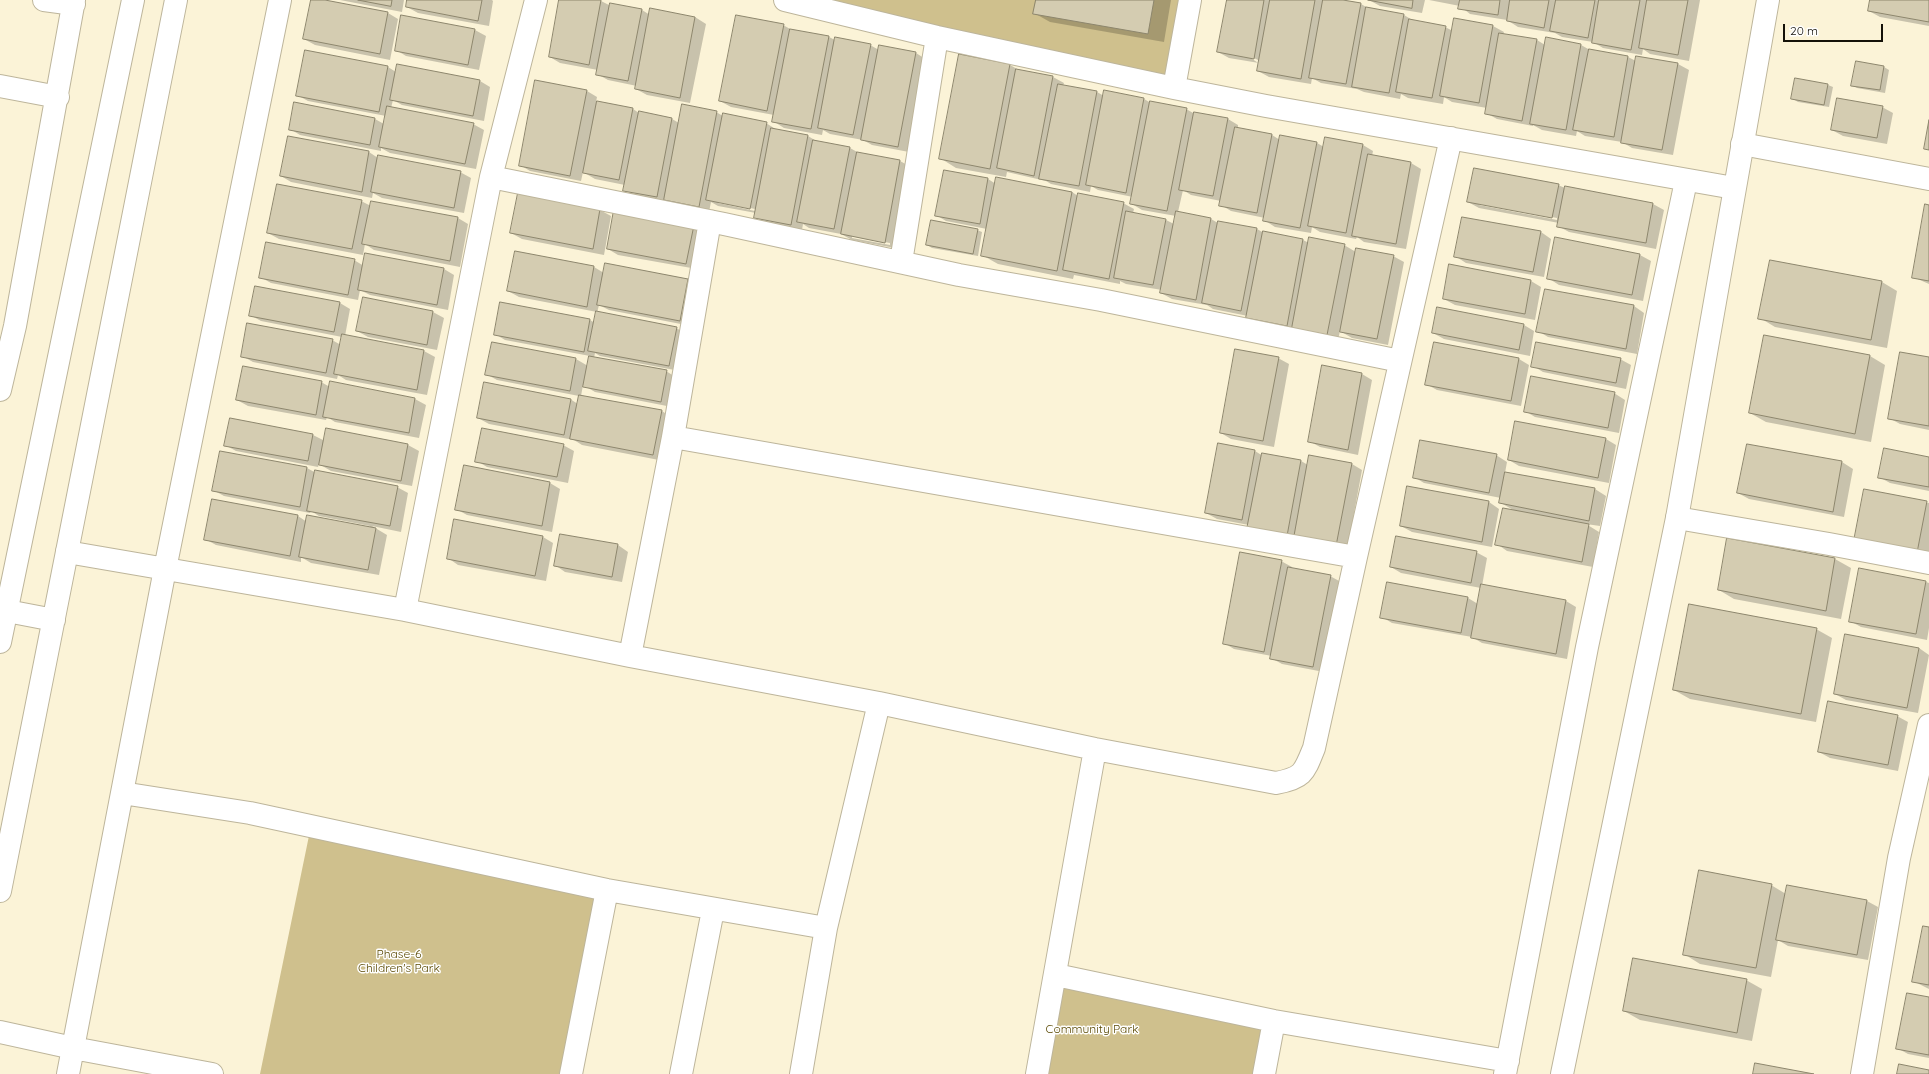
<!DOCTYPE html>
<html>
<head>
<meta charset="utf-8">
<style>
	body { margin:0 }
	#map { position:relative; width:1929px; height:1074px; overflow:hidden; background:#fbf3d7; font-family:Quicksand,sans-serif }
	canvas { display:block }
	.scale { position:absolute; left:1783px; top:24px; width:100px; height:18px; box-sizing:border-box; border:2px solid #141108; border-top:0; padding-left:5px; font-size:12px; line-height:14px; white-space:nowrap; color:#141108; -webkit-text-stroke:3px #fff; paint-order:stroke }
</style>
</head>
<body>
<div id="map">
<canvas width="1929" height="1074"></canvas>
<div class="scale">20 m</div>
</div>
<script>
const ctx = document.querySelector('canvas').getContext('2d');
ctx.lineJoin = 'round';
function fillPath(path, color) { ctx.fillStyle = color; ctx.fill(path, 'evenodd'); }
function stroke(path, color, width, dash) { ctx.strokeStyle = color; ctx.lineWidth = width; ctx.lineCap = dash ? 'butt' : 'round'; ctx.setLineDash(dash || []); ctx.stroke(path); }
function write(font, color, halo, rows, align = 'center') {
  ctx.font = font + ' Quicksand,sans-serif'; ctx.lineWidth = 3; ctx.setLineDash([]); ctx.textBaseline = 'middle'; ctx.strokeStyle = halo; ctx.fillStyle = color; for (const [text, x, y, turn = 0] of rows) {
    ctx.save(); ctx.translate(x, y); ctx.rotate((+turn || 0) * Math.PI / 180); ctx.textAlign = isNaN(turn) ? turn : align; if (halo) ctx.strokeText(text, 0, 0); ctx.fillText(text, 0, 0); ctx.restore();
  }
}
fillPath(new Path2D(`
	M820 0H1185L1168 81Z
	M311 826 606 895 571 1074H260Z
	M1056 975 1274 1021 1264 1074H1037Z`), '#cfc08d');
fillPath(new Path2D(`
	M312 0 388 13 398 19 390 60 315 45 304 39Z
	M340 0H404L402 12Z
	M408 0H492L493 1 489 26 418 13 407 7Z
	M560 0H599L611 6 642 10 650 15 695 17 706 24 690 103 647 95 636 89 637 86 608 80 597 74 598 70 560 63 550 57Z
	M1037 0H1171L1164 42 1050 22 1034 13Z
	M1228 0H1338L1361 4 1368 8 1404 15 1414 21 1445 27 1453 31 1455 19 1493 26 1504 32 1503 35 1537 40 1545 45H1581L1590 50 1628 57 1636 61 1637 57 1678 64 1689 70 1673 155 1632 148 1622 142 1585 136 1577 131 1576 136 1542 130 1533 125V126L1497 119 1486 113 1487 108 1452 102 1444 97 1443 104 1408 98 1401 94 1400 99 1364 92 1357 89 1321 83 1312 78 1311 84 1269 77 1258 71 1259 63 1229 58 1218 52ZM1250 56 1260 61V64L1249 57Z
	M1369 0H1425L1422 13 1380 6Z
	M1429 0H1700L1689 61 1650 54 1643 49 1642 55 1603 48 1593 42 1562 37 1555 33 1518 27 1507 20 1470 14 1460 6Z
	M1871 0H1929V26L1880 17 1869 11Z
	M402 16 475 30 486 36 479 70 406 56 396 50Z
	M783 25 792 30 829 37 835 40 870 45 879 50 880 47 916 53 927 60 909 152 872 145 863 140 830 134 823 130 822 135 784 128 773 121 774 115 731 107 720 101Z
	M398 65 480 81 490 87 484 121 402 105 393 100 391 108 473 124 484 130 476 169 390 153 381 148V151L300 135 290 129 295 103 375 119 384 124 386 116 308 101 297 95 388 67 396 72Z
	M1010 65 1019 70 1053 77 1064 83 1063 86 1097 92 1104 96 1144 99 1151 103 1186 109 1195 114 1228 119 1238 125V129L1272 135 1280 140 1281 136 1317 143 1324 147 1363 145 1373 151 1372 156 1411 163 1421 169 1406 249 1364 242 1357 237 1356 239 1320 232 1312 227 1311 233 1275 227 1264 220 1265 218 1231 211 1221 205V201L1191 195 1183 190 1178 212 1211 219 1218 223 1257 229 1264 233 1303 240 1309 243 1344 245 1356 252 1393 256 1404 262 1388 345 1352 338 1340 331 1338 340 1258 324 1247 318 1248 316 1213 309 1207 305 1172 299 1161 293 1162 290 1126 284 1120 281V284L1074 275 1073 279 998 264 982 255 987 229 946 221 936 215 944 171 988 179 996 184 997 178 1072 192 1078 196 1123 203 1134 209 1133 213 1166 220 1174 224 1176 216 1142 210 1132 204 1133 197 1098 190 1091 186 1090 192 1051 184 1046 181 1007 172 1006 177 956 168 940 158Z
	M1884 67 1889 70 1885 93 1857 88 1852 85Z
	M1828 85 1833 87 1829 107 1798 102 1793 99Z
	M587 91 597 97 596 102 633 109 639 113 672 119 679 123 716 112 723 116 766 123 777 130 808 136 818 142 850 148 859 153 900 161 911 167 895 248 852 240 841 234 809 228 803 224 802 230 766 224 755 217 756 213 718 206 711 202 709 212 675 206 667 201V203L635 196 624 190 625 185 595 179 583 172 581 181 530 171 520 165ZM718 201 755 209V211L718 203ZM852 236 890 243V245L852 238Z
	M1882 107 1893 113 1887 144 1843 136 1832 130Z
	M288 137 369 152 378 158 460 172 471 178 464 213 382 198 373 193 372 198 291 182 281 176Z
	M1558 185 1565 188 1566 187 1653 204 1664 210 1656 249 1569 232 1558 226 1559 223 1479 208 1468 202ZM1479 203 1557 218V220L1479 205Z
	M361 201 371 206 458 218 468 224 460 267 374 250 365 244 363 255 279 239 268 233Z
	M1929 206V284L1913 277Z
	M600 210 611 216 604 255 522 239 511 233Z
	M694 226 704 232 697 269 618 255 608 249Z
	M977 230 982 232 978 256 932 248 927 245Z
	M1541 232 1551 239 1544 277 1466 263 1455 256Z
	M1556 239 1640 255 1651 261 1643 301 1559 285 1548 278Z
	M515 253 594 267 604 273 606 264 688 279 699 286 691 326 609 310 599 305 597 313 676 328 687 334 680 371 600 356 595 353 594 358 666 371 677 378 672 407 595 392 583 385 581 396 662 411 672 418 664 461 582 445 574 440 489 424 478 418 570 399 578 404 579 396 497 380 486 374 576 359 588 366 590 356 505 340 495 334 500 303 590 320 595 323 597 312 519 297 508 291Z
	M354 260 364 266 444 269 454 275 448 310 370 295 360 290 358 300 271 283 260 277Z
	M1450 266 1531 281 1541 287 1535 320 1455 305 1444 299Z
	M1882 282 1897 291 1887 348 1775 327 1760 318Z
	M1545 290 1634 306 1644 313 1637 354 1548 337 1538 331Z
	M364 298 433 312 444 318 437 350 368 337 357 331Z
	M340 303 350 309 345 336 424 351 435 357 427 395 346 380 338 375 337 379 253 362 242 356 332 340 341 345 342 337 261 321 250 315Z
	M1524 325 1534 331 1530 356 1444 339 1433 333Z
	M1870 356 1885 365 1871 442 1766 422 1750 413Z
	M1278 358 1289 364 1274 447 1231 439 1221 433Z
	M1929 358V430L1900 424 1889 418Z
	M1519 359 1529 365 1521 406 1437 390 1426 384Z
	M1620 359 1631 365 1626 389 1543 372 1533 366Z
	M1362 374 1372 380 1358 455 1320 447 1309 441Z
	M321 382 330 387 415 399 426 405 419 438 335 422 327 417 326 420 248 406 237 400Z
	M1614 393 1625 400 1619 433 1535 417 1525 411Z
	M1516 422 1606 439 1616 445 1609 483 1519 466 1509 460Z
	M327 430 408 445 419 451 412 486 331 471 319 464 318 467 236 451 225 445 313 435 325 441Z
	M563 445 574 451 568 483 487 467 477 461Z
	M1747 445 1842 462 1853 469 1844 517 1749 499 1738 493Z
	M1255 451 1263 456V454L1301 461 1308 465 1352 464 1362 470 1347 551 1249 525 1217 519 1206 513Z
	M221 452 307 468 316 473 397 487 408 493 401 532 372 526 387 535 379 575 311 563 301 557V562L216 545 205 539 298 516 307 522 370 528V526L319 516 311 511 310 513 224 496 213 490Z
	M1496 455 1507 462 1505 473 1595 489 1606 496 1600 526 1586 524 1599 532 1593 567 1507 551 1497 544 1515 511 1501 503V498L1424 483 1414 477Z
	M1929 458V491L1890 483 1879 477Z
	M550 483 560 489 552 532 467 515 456 509Z
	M1408 487 1489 502 1499 509 1492 547 1412 532 1401 526Z
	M1865 491 1929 503V552L1927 563Z
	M455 520 543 537 553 543 546 581 458 565 448 558Z
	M561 535 618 545 628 552 622 582 565 572 555 565Z
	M1728 539 1835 559 1851 568 1841 619 1734 599 1719 590Z
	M1476 552 1487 558 1482 586 1566 601 1576 607 1567 659 1482 643 1472 637 1392 623 1382 617 1468 598 1478 604 1481 588 1401 573 1391 567Z
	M1281 561 1292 567V569L1330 576 1341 582 1324 672 1282 664 1271 658 1272 656 1234 649 1224 643Z
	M1926 582 1929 583V628L1927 640 1861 627 1850 621Z
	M1816 629 1832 638 1816 722 1690 699 1674 690Z
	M1919 648 1929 655 1918 713 1846 700 1835 694Z
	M1897 716 1908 722 1898 771 1830 758 1819 752Z
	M1771 885 1786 894 1788 887 1867 901 1878 907 1868 960 1788 946 1778 940 1771 977 1700 964 1684 954Z
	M1929 928V989L1913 981Z
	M1746 980 1762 989 1752 1041 1640 1020 1624 1011Z
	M1929 998V1058L1908 1054 1897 1048Z`), '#0003');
const building = new Path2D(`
	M311 0H325L388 12 380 54 303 39Z
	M358 0H392L391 6Z
	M407 0H482L478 21 406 7Z
	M559 0H601L589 65 549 57Z
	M1036 0H1154L1148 34 1033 14Z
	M1227 0H1264L1254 59 1217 52Z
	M1270 0H1315L1301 79 1257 71Z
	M1323 0H1343L1361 3 1346 84 1309 78Z
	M1368 0H1413L1412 8Z
	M1460 0H1500L1498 15 1458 9Z
	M1510 0H1549L1544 28 1507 21Z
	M1556 0H1595L1588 38 1550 31Z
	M1599 0H1640L1631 50 1592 43Z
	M1647 0H1688L1678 55 1639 48Z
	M1870 0H1929V22L1868 11Z
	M610 3 642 9 628 81 596 75Z
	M1366 7 1404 14 1389 93 1352 87Z
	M650 8 695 17 680 98 635 89Z
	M401 15 475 29 468 65 395 51Z
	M736 15 784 24 767 111 719 101Z
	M1454 18 1493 25 1479 103 1440 96Z
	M1409 19 1446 26 1432 98 1396 92Z
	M790 29 829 36 811 129 772 122Z
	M1499 33 1537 39 1522 121 1485 114Z
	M835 37 871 44 853 135 818 128Z
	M1546 37 1581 44 1566 130 1530 124Z
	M879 45 916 52 898 147 861 140Z
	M1589 49 1628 56 1614 137 1573 130Z
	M305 50 388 66 379 112 296 96Z
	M959 54 1010 64 990 169 939 159Z
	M1636 56 1678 63 1662 150 1621 143Z
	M1856 61 1884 66 1880 90 1851 86Z
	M397 64 480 80 473 116 390 100Z
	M1016 69 1053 76 1034 176 997 168Z
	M1795 78 1828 84 1824 105 1791 99Z
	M535 80 587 90 570 176 519 166Z
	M1058 84 1097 91 1079 186 1039 179Z
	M1104 90 1144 98 1126 193 1086 185Z
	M1837 98 1883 106 1877 138 1831 130Z
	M597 101 633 108 619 180 583 173Z
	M1150 101 1187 108 1167 211 1130 204Z
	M294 102 375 118 370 145 289 130Z
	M682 104 717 111 699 207 664 200Z
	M387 106 474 123 465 164 379 147Z
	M639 111 672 118 657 197 623 191Z
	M1194 112 1228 118 1213 196 1179 190Z
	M723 113 767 122 750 209 706 200Z
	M1929 120V150L1924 149Z
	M1235 127 1272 134 1257 213 1219 206Z
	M771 128 808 135 791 225 754 218Z
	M1280 135 1317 142 1300 228 1263 221Z
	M288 136 369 151 362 192 280 176Z
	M1325 137 1363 144 1346 233 1308 226Z
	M813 140 850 147 834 229 797 222Z
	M857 152 900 160 885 243 841 234Z
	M1368 154 1411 162 1396 244 1352 236Z
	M378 155 461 171 454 208 371 192Z
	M1474 168 1559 184 1552 218 1467 202Z
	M944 170 988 178 980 224 935 216Z
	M996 177 1072 192 1057 271 981 256Z
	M277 184 362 200 352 249 267 233Z
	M1565 186 1653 203 1646 243 1557 227Z
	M518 193 600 209 593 249 510 233Z
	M1078 193 1124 202 1109 279 1063 270Z
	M371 201 458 217 450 261 362 244Z
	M1925 204 1929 205V281L1912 278Z
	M614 210 694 225 686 264 607 249Z
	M1126 211 1166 219 1153 285 1114 278Z
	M1176 211 1211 218 1196 300 1160 293Z
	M1462 217 1541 231 1533 272 1454 257Z
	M931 220 978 229 973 254 926 245Z
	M1218 221 1257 228 1241 311 1202 303Z
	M1263 231 1303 239 1287 326 1246 318Z
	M1309 237 1345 244 1327 335 1292 328Z
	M1555 237 1640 254 1632 295 1547 279Z
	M266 242 355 259 348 295 259 278Z
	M1356 248 1394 255 1377 339 1340 332Z
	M515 251 594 266 587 307 507 291Z
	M365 253 444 268 437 305 358 290Z
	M1770 260 1882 281 1871 340 1758 319Z
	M605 263 688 279 680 321 597 305Z
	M1449 264 1531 280 1525 314 1443 299Z
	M255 286 340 302 334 332 249 316Z
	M1545 289 1634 305 1626 349 1536 332Z
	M363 297 433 311 427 345 356 331Z
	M500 302 590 319 584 352 494 335Z
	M1437 307 1524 324 1519 350 1432 333Z
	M596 311 677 327 669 366 588 351Z
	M247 323 333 339 326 373 241 357Z
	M342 334 424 350 417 390 334 374Z
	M1764 335 1870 355 1855 434 1749 413Z
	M492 342 576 358 570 391 485 375Z
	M1434 342 1519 358 1511 401 1425 385Z
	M1536 342 1621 358 1616 383 1531 367Z
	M1235 349 1279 357 1263 441 1220 433Z
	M1900 352 1929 357V426L1888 419Z
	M589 356 667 370 661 402 583 387Z
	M1322 365 1362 373 1348 450 1308 442Z
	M243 366 322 381 316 415 236 400Z
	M1531 376 1615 392 1608 428 1524 412Z
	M330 381 415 398 409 433 323 417Z
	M484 382 571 399 564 435 477 418Z
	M579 395 662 410 653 455 570 439Z
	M230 418 313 434 308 461 224 446Z
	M1515 421 1606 438 1598 478 1508 460Z
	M326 428 408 444 401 481 319 465Z
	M482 428 564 444 557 477 475 462Z
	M1420 440 1497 454 1489 493 1413 478Z
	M1218 443 1255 450 1242 520 1205 513Z
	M1747 444 1842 461 1833 512 1737 493Z
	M1884 448 1929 457V487L1878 478Z
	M220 451 307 467 300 507 212 491Z
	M1262 453 1301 460 1287 536 1247 529Z
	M1309 455 1352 463 1336 546 1294 538Z
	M464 465 550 482 542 526 455 510Z
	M315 470 398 486 390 526 307 511Z
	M1505 472 1595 488 1589 521 1499 503Z
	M1407 486 1489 501 1482 542 1400 526Z
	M1864 489 1927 501 1916 558 1853 546Z
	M212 499 298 515 290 556 204 540Z
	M1503 508 1589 524 1582 562 1495 545Z
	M307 515 376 528 368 570 299 557Z
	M454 519 543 536 535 576 447 559Z
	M560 534 618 544 612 577 554 566Z
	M1396 536 1477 551 1471 583 1390 567Z
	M1727 538 1835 558 1826 611 1718 590Z
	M1240 552 1282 560 1264 652 1223 644Z
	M1288 567 1331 575 1313 667 1270 659Z
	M1859 568 1926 581 1916 634 1849 622Z
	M1387 582 1468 597 1461 633 1380 618Z
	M1481 584 1566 600 1556 654 1471 638Z
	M1689 604 1817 628 1801 714 1673 690Z
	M1845 634 1919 648 1907 708 1834 694Z
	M1828 701 1898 715 1888 765 1818 752Z
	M1699 870 1772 884 1756 968 1683 955Z
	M1787 885 1867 900 1857 955 1776 940Z
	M1923 926 1929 927V985L1912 982Z
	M1633 958 1747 979 1737 1033 1623 1011Z
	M1907 993 1929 997V1055L1896 1049Z
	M1755 1063 1814 1074H1753Z
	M1899 1064 1929 1070V1074H1897Z`);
fillPath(building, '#d4ccb1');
stroke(building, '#8d866d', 1);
const street = new Path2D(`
	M44 0 74 4
	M785 0 937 37 1174 88 1266 106 1734 188
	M0 86 58 97
	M1174 88 1190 0
	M1742 144 1929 179
	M491 177 724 224 959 275 1101 300 1400 361
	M901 262 937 37
	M0 390 15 326 74 0
	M673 437 1356 557
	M1677 518 1829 544 1929 563
	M67 552 405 610 630 656 879 703 1095 749 1276 783C1303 778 1304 773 1314 748L1356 557 1451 138
	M405 610 491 177 536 0
	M630 656 673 437 710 221
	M122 793 250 813 607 890 826 928
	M1056 975 1274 1021 1508 1061
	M0 1032 73 1048 212 1074
	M68 1074 165 569 280 0
	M571 1074 607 890
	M681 1074 713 910
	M801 1074 826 928 879 703
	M1037 1074 1095 749
	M1264 1074 1274 1021
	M1505 1074 1587 647 1686 181
	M1862 1074 1899 858 1929 725`);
const secondary = new Path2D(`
	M7 611 54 620
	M0 642 133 0
	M0 891 176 0
	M1562 1074 1677 518 1768 0`);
stroke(street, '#bdb59b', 24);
stroke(secondary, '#bdb59b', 24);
stroke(street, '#fff', 22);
stroke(secondary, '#fff', 22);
write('12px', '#5a4902', '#fff', [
	["Phase-6",399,954],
	["Children's Park",399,968],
	["Community Park",1092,1029]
]);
</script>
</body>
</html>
